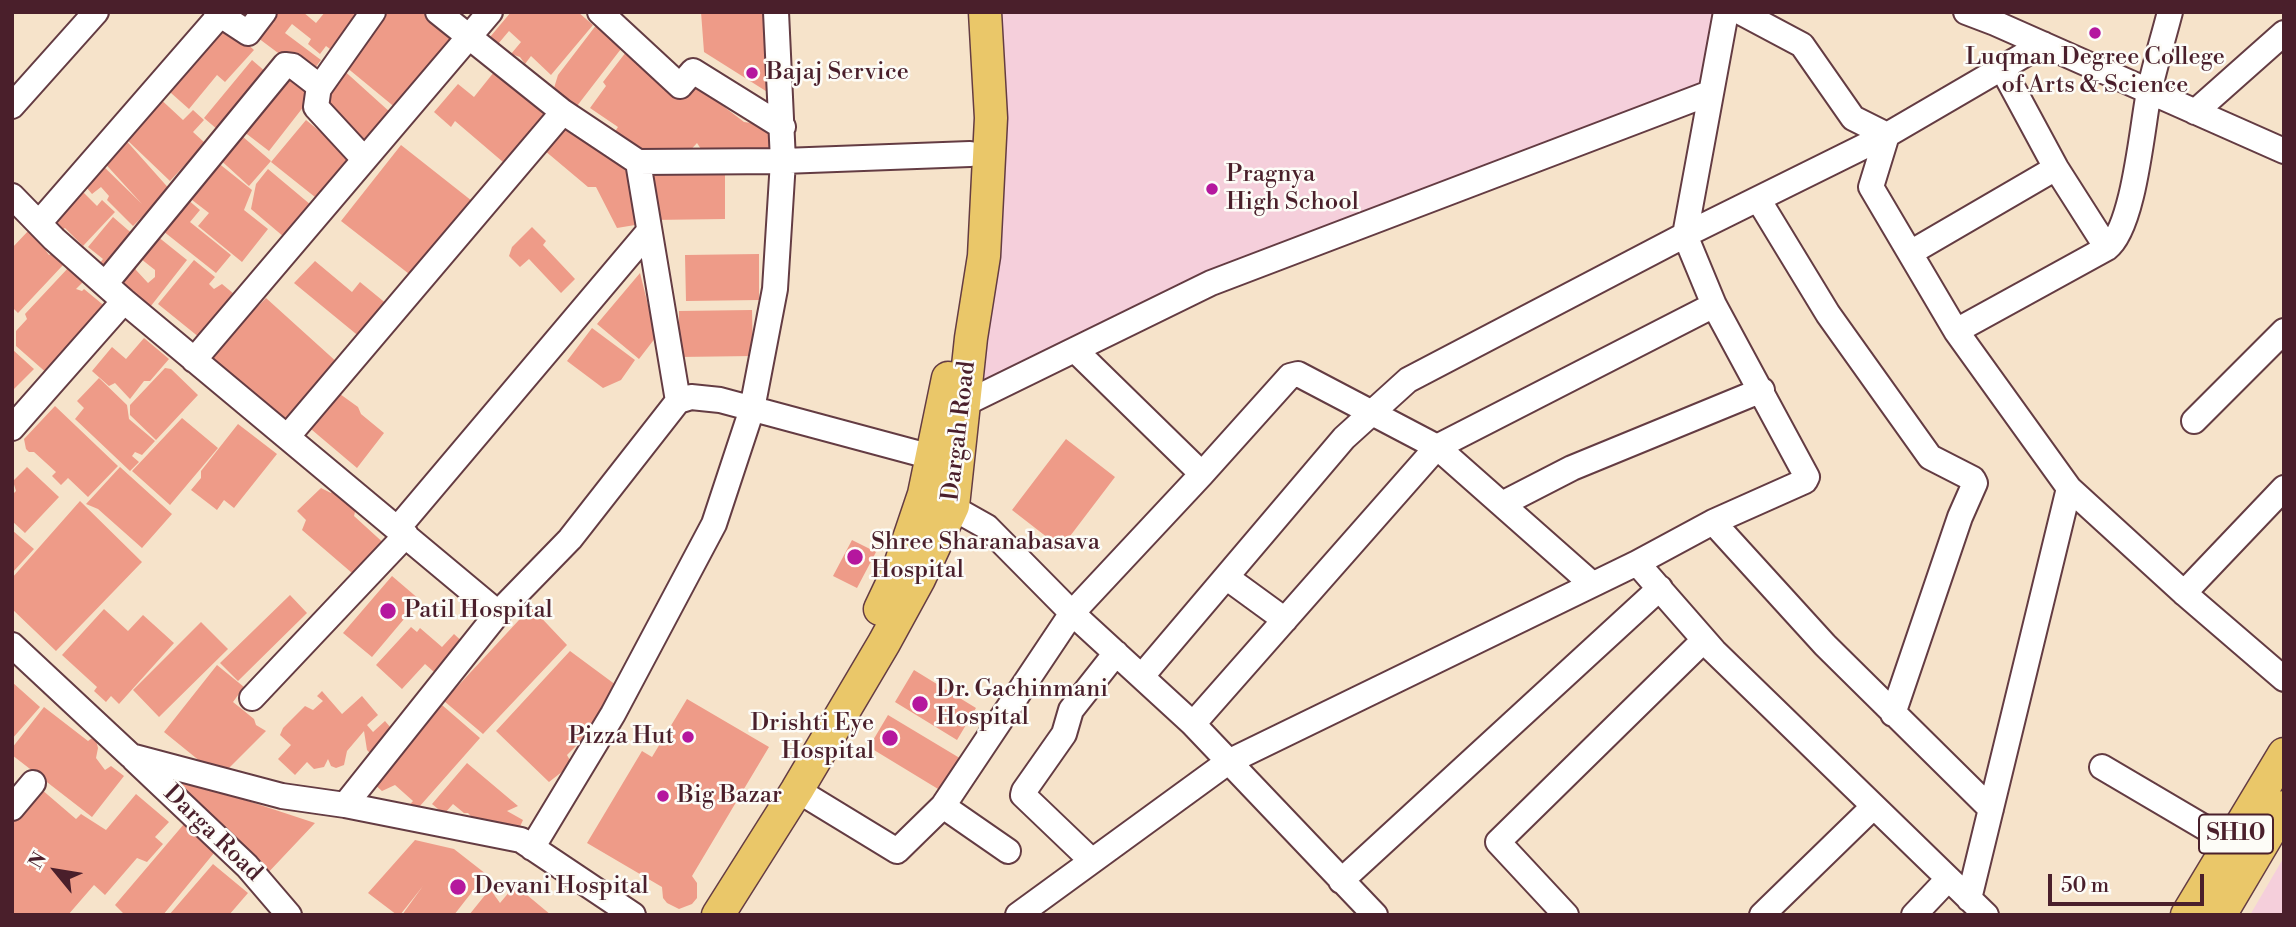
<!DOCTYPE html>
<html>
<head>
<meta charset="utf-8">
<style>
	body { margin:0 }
	#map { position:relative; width:2296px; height:927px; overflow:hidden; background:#f6e3ca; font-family:"Libre Bodoni",serif }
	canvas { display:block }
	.frame { position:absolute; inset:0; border:14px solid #4a1f2b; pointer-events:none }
	.north { position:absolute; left:21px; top:836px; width:70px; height:70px; -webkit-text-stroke:5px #fdfcf7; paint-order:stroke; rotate:300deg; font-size:19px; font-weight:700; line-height:28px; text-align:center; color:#4a1f2b }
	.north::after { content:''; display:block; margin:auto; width:24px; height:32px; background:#4a1f2b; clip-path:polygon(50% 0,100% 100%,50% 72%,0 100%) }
	.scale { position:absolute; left:2048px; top:874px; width:156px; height:32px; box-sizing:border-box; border:4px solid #4a1f2b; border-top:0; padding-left:9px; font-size:21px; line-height:24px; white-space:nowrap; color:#4a1f2b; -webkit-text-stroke:5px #fdfcf7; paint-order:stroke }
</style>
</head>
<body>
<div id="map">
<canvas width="2296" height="927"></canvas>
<div class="frame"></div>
<div class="north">N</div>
<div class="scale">50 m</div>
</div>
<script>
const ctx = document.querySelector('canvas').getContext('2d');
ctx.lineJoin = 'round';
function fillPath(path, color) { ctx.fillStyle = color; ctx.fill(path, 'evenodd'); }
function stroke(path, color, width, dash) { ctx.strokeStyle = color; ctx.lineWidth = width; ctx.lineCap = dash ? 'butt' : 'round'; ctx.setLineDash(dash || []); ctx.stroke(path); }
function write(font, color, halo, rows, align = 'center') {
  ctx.font = font + ' "Libre Bodoni",serif'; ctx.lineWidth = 5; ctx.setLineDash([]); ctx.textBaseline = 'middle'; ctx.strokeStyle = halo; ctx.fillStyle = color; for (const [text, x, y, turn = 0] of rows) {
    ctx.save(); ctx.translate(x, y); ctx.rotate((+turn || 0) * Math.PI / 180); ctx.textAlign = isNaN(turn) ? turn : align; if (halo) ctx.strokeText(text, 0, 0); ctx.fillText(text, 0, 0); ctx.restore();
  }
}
fillPath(new Path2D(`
	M992 12H1717L1701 87 1107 321 973 384Z
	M2284 857V915H2250Z`), '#f5cfdb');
fillPath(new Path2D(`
	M269 12H303L316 23 325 12H359L330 49 326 46 320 54 308 44 311 39 292 24 285 33 321 60 309 76 254 35 266 18 276 25 266 17Z
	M382 12H428L457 36 397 109 340 62Z
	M511 12H578L593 25 551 75 531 56 525 64 520 57 511 54 521 42 509 31 498 44 490 37Z
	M701 12H765L769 93 704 52Z
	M221 20 254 50 225 82 217 75 189 109 162 85Z
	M597 24 624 45 577 106 554 88 558 75Z
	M626 52 693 83 744 122 765 125 775 136V153L703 152 697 143 686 155 659 149 642 157 612 136 618 127 590 108 606 86 603 82Z
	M252 60 266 72 218 130 204 118Z
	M340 67 391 113 363 144 321 107Z
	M286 69 315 92 269 151 239 128Z
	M494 72 544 114 503 162 455 121 451 127 434 112 458 84 474 97Z
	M156 95 183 120 193 110 204 120 193 132 205 143 170 181 125 138Z
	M563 117 627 172 635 225 617 228 596 187H588L538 145Z
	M306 120 354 159 320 201 271 162Z
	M235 130 271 161 249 186 216 156Z
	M123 137 172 192 150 212 148 211 133 226 107 200 109 196 101 187 92 194 81 181 98 161 142 204 100 158Z
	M401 145 472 201 413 277 341 221Z
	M212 158 252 190 244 210 268 229 242 262 198 226 209 213 183 193Z
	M268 169 311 205 284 237 251 209 256 184Z
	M725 172V219L651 220V174Z
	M77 186 97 206 102 200 115 212 83 246 65 228 58 232 48 216Z
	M181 194 200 210 190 222 231 255 216 273 163 231Z
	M113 217 136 237 107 270 99 264 103 259 88 247Z
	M532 227 546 241 543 245 575 279 561 293 529 259 520 267 509 256 512 247Z
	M30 229 49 255 52 253 64 264 18 313 12 307V248Z
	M152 232 187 260 147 311 112 282 134 261 136 270 148 283 155 277V270L136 255Z
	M759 254V300L686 301 685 255Z
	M194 260 215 277 209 284 214 289 222 284 240 299 205 342 158 304Z
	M315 261 352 292 360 282 388 305 361 338 294 283Z
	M69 267 84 281 76 289 82 291 84 289 107 308 49 375 16 346V331L27 319 25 314Z
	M640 273 656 337 639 359 597 324Z
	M266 298 339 364 284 423 208 357Z
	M752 310 753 356 679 357V311Z
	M592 328 635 360 621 380 603 388 567 361Z
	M144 338 169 359 150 381H144L130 399 115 383 109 386 92 371 112 347 126 359Z
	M13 350 34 369 12 391V351Z
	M165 368 171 369 198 395 156 440 130 415V405Z
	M99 378 127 405 129 419 155 441 142 455 135 452 132 456 139 462 130 471 75 419 84 408 77 401Z
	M333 389 358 407 361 414 384 433 357 468 305 424Z
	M55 406 118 466 88 497 68 478 61 485 52 476 56 472 34 452H29L26 449 24 439Z
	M182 418 218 448 170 505 132 471Z
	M238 424 277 454 234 508 224 500 217 510 191 490 201 478V471Z
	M1066 439 1115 477 1061 548 1012 510Z
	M27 467 59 497 25 533 12 521V495L16 491 13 481Z
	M120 467 172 514 142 548 98 509 86 504Z
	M334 487 356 508 354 516 388 547 359 579 302 530 306 520 297 511 321 488 331 493Z
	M80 501 142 562 56 651 12 609V578Z
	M12 530 34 549 12 573Z
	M852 540 876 552 857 588 833 576Z
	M392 576 420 600 372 657 343 633Z
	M290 595 307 613 238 681 220 663Z
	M531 607 567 645 483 734 444 701Z
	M104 609 128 631 143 615 174 643 119 704 111 696 106 702 94 691 97 687 62 655Z
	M201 622 228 649 159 717 133 690Z
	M411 627 417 632 420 628 442 647 454 634 469 648 442 679 425 664 402 689 376 665Z
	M570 651 620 688 588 734 567 755 572 764 549 782 496 731Z
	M217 665 244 687 233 702 254 719 256 725 266 731 222 775 201 762 164 732Z
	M914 670 976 708 957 740 895 702Z
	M12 682 40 707 12 739Z
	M322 691 342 714 362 696 378 715 367 725 373 732 385 721 396 734 372 755 367 750 364 731 347 751 344 765 336 768 331 766 328 759 324 767 314 769 307 762 295 775 278 759 291 745 280 735 283 728 305 706 313 710 323 701 317 696Z
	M687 699 769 747 692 876 697 883V898L692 904 679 909 667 903 663 898 662 887 587 843 642 751 652 757Z
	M442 705 480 738 412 815 406 809 413 801 395 785 382 791 374 784Z
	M44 707 88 741 95 736 98 748 96 758 105 770 111 766 124 776 92 817 12 755V748Z
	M888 715 963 760 943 792 869 747Z
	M467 763 518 806 507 811 523 820 517 833 479 825 468 813H464L453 804 444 814 432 804Z
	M163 773 315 823 264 877Z
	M41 789 76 819 81 814 106 830 136 794 169 822 155 837 163 844 147 862 137 858 105 895 94 885 68 915H12V822Z
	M184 824 214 853 163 915H125L115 905Z
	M415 840 454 849 486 874 454 915H402L423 886 400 915H397L368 893Z
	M213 864 248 893 229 915H169Z
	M515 885 551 915H469L490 889 500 903Z`), '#ee9b88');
const minor = new Path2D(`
	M216 12 248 33 264 12
	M438 12 563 112 638 162 678 401
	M600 12 680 86 693 71 783 127
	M1740 12 1802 45 1853 118 1887 135 1871 187 1956 331 2069 488 2184 593 2284 679
	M1966 12 1995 23 2284 151
	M2002 68 2056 168 2107 248
	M320 87 373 12
	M12 106 96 12
	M2195 112 2284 33
	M638 162 783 161 970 154
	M12 196 54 239 124 301 498 613
	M1758 199 1828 314 1930 457 1973 479 1975 483 1960 517 1893 714
	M39 223 220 15
	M1910 253 2056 168
	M105 284 285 65 293 66 319 86 316 107 364 159
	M1956 331 2107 248C2134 228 2142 127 2149 92 2155 65 2163 39 2170 12
	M194 360 490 12
	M964 404 1211 283 1710 93
	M2194 421 2284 331
	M12 428 124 301
	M288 436 563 112
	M1202 474 1290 376 1298 374 1437 447 1592 584
	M939 500 987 527 1072 613 1193 724 1375 915
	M1502 504 1572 468 1762 390
	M1713 522 1825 645 1991 809
	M398 528 649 231
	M1637 563 1713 522 1805 481 1807 477 1714 305 1685 235 1726 12
	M1226 577 1285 620
	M2184 593 2284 488
	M12 645 131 756 282 796 345 805 521 840 633 915
	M1142 676 1344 438 1408 380 1685 235 1887 135 2043 44
	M252 698 406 535
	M1193 724 1437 447 1714 305
	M134 759 247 866 289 915
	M2102 767 2231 843
	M797 790 897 851 943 806 1072 613 1202 474 1075 350
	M345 805 498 613 570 539 678 401 691 397 720 400 932 457
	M943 806 1008 851
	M12 808 33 783
	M532 848 613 714 714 524 752 409 775 289 783 161 776 12
	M1092 861 1023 795 1024 791 1064 734 1071 710 1116 653
	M1341 881 1660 588
	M1969 899 2069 488
	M1018 915 1228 762 1637 563 1714 651 1986 915
	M1566 915 1498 842 1704 640
	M1762 915 1873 807
	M1914 915 1948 879`);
const major = new Path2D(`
	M880 609 898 571 924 494 948 378
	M718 915 797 790 884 643 919 579 953 506 971 338 984 256 991 118 985 12
	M2187 915 2284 754
	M2220 915 2284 807`);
stroke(minor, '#643c43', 28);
stroke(major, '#643c43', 35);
stroke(minor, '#fff', 24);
stroke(major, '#eac769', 32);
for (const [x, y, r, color] of [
	[2095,33,7,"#b5179e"],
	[752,73,7,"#b5179e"],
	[1212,189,7,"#b5179e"],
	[855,557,9,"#b5179e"],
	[388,611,9,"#b5179e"],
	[920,704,9,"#b5179e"],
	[688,737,7,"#b5179e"],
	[890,738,9,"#b5179e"],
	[663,796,7,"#b5179e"],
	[458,887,9,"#b5179e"]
]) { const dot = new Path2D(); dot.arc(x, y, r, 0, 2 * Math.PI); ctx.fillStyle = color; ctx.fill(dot); stroke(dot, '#fdfcf7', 2.5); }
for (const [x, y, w] of [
	[2236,834,74]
]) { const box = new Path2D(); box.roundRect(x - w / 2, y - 19.5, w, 39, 5); ctx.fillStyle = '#fdfcf7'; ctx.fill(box); stroke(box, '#4a1f2b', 2); }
write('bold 23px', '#4a1f2b', null, [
	["SH10",2236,834]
]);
write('24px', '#4a1f2b', '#fdfcf7', [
	["Luqman Degree College",2095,58,"center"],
	["of Arts & Science",2095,86,"center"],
	["Bajaj Service",766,73],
	["Pragnya",1226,175],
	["High School",1226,203],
	["Shree Sharanabasava",871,543],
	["Hospital",871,571],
	["Patil Hospital",404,611],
	["Dr. Gachinmani",936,690],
	["Hospital",936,718],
	["Drishti Eye",874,724,"right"],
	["Hospital",874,752,"right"],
	["Pizza Hut",674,737,"right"],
	["Big Bazar",677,796],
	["Devani Hospital",474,887]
], 'left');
write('24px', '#4a1f2b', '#fdfcf7', [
	["Dargah Road",960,431,-83],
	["Darga Road",212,834,44]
]);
</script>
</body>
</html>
